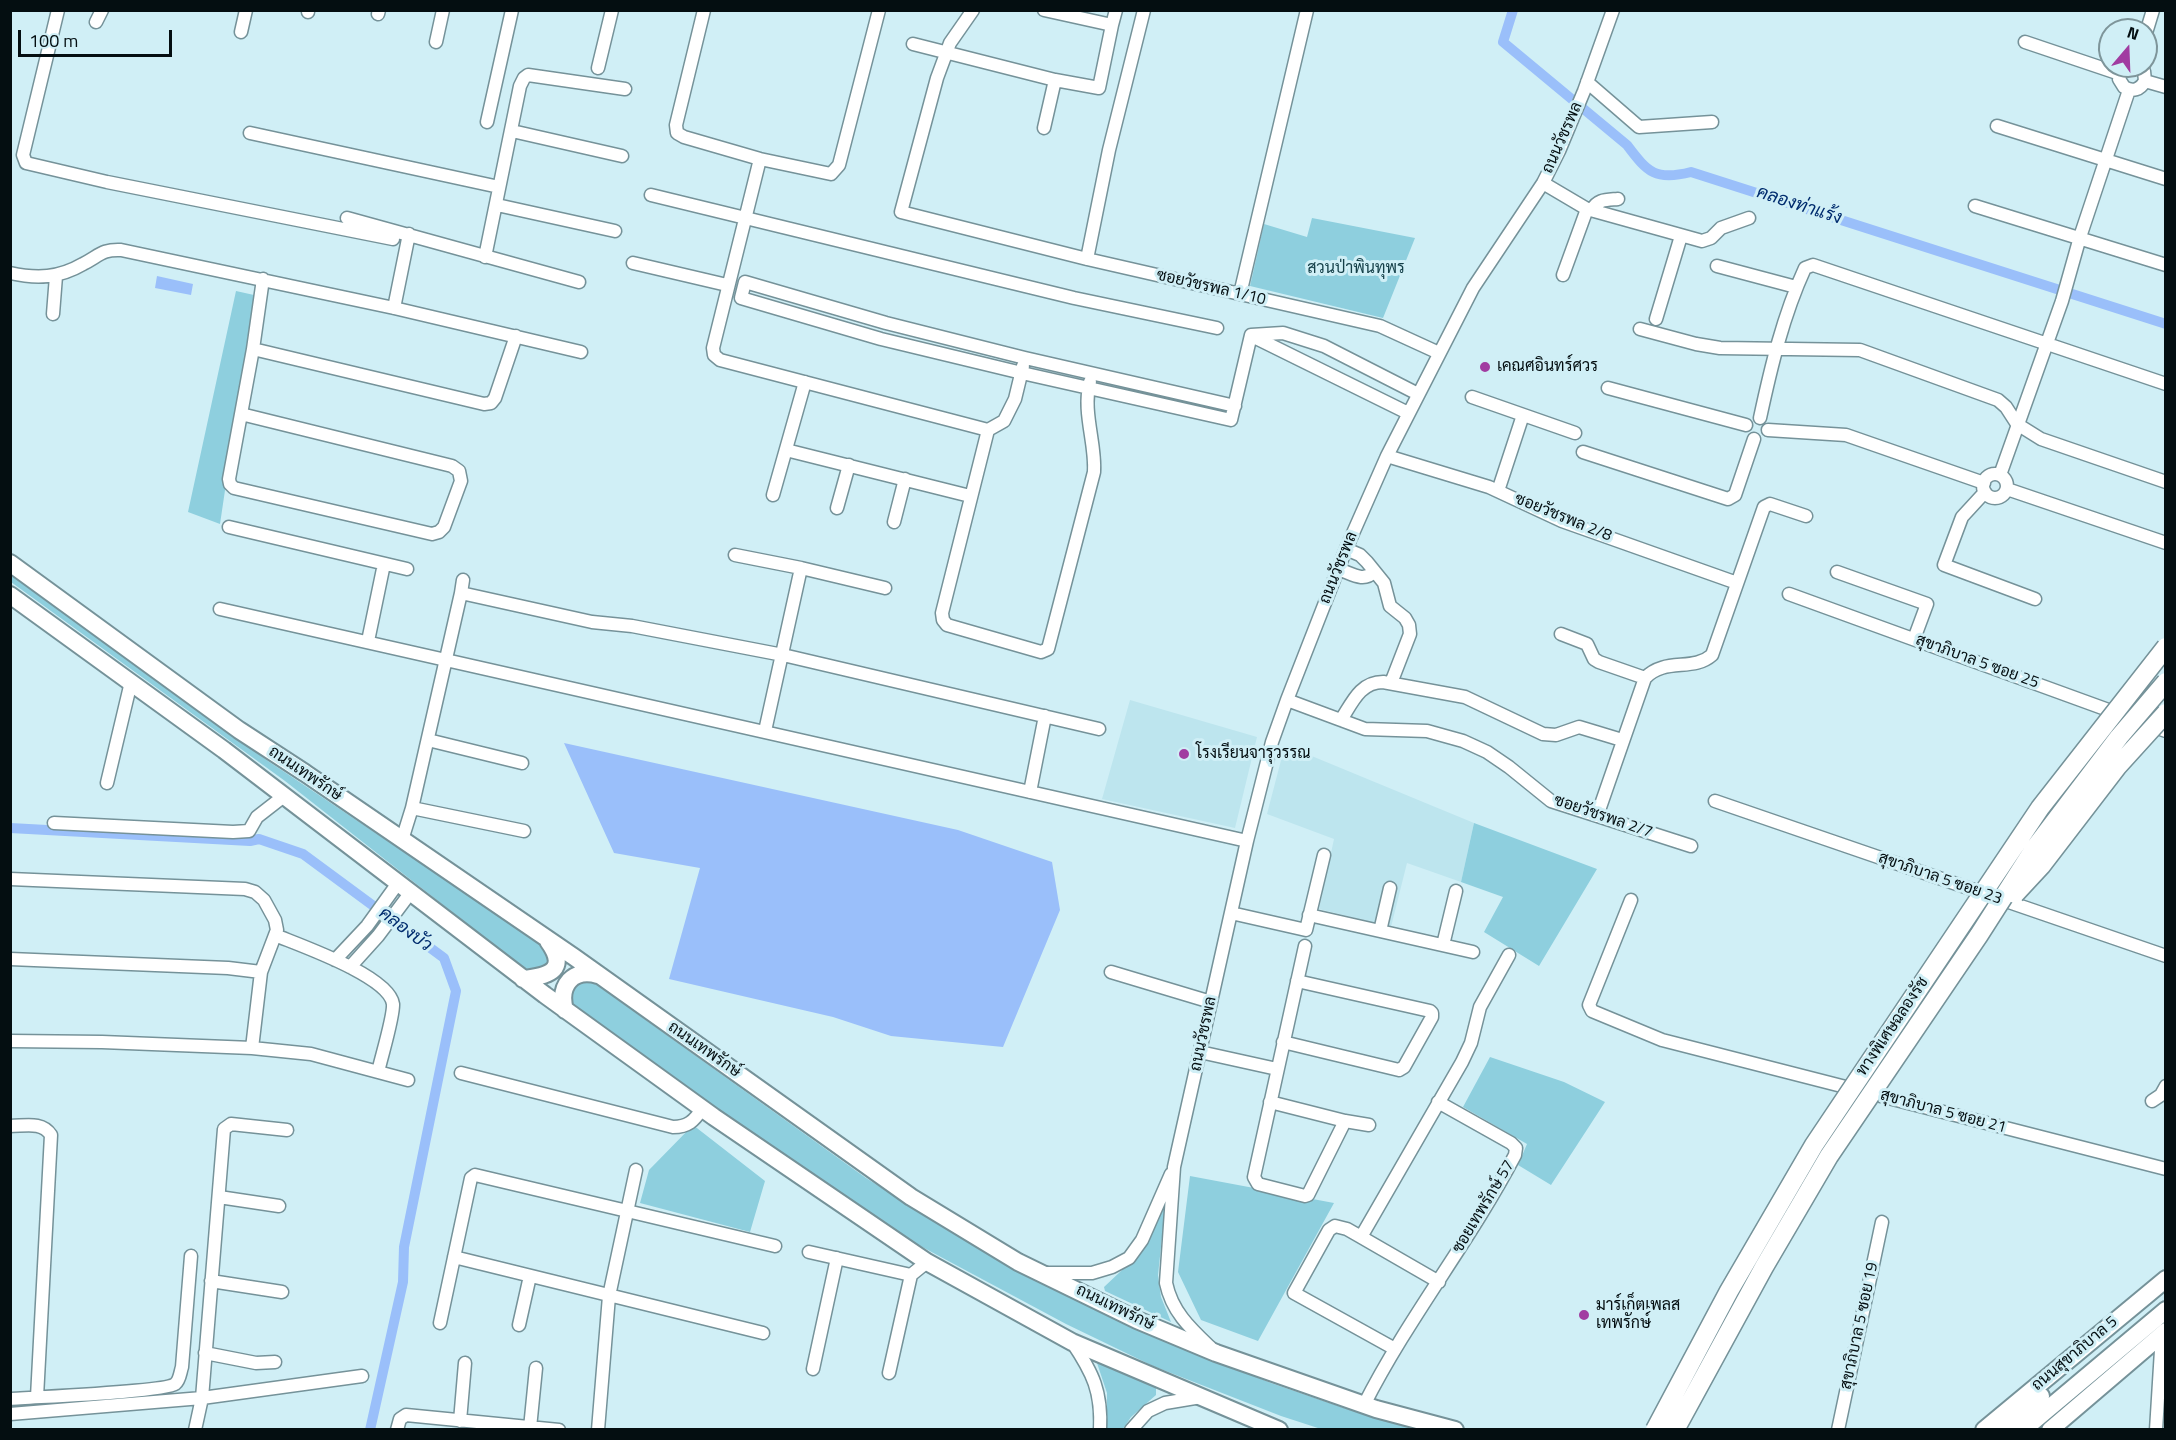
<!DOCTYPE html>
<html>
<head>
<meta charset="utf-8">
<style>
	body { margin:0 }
	#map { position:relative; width:2176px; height:1440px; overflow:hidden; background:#d0eff6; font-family:"Titillium Web",sans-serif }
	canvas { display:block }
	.frame { position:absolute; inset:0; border:12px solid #040e11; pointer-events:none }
	.north { position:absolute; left:2098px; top:18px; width:60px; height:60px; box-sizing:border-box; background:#d0eff6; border:2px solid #7e959a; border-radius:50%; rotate:19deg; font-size:16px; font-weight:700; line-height:24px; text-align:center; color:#040e11 }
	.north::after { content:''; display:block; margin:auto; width:21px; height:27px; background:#a13ca1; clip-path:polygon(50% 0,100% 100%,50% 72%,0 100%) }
	.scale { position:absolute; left:18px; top:30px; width:154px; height:27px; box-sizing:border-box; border:3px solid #040e11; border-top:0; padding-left:8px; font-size:18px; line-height:21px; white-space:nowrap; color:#040e11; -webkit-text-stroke:4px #d0eff6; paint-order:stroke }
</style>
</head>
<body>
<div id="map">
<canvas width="2176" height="1440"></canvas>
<div class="frame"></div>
<div class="north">N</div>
<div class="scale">100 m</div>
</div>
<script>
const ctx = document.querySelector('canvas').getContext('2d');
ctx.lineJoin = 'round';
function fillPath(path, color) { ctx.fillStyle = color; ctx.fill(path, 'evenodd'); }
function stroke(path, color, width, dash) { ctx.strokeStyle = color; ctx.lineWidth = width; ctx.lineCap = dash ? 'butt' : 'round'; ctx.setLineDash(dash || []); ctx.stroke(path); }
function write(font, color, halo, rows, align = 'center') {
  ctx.font = font + ' "Titillium Web",Sarabun,sans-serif'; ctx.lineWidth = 6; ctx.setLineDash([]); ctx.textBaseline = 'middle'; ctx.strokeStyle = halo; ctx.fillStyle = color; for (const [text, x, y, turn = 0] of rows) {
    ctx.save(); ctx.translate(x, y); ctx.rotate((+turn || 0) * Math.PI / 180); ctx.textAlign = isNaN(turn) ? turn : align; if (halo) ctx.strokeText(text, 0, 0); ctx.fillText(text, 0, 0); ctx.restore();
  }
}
fillPath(new Path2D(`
	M1130 700 1257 737 1235 828 1102 799Z
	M1285 745 1474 823 1461 882 1407 863 1391 927 1319 909 1334 839 1267 814Z`), '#bde5ee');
fillPath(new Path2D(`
	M1312 218 1415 238 1383 318 1250 286 1264 224 1307 237Z
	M236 291 254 295 220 524 188 512Z
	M11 574 268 761 546 947 551 964 530 972 517 963 285 781 11 582Z
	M1474 823 1597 869 1539 966 1484 932 1503 897 1461 882Z
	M576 980H590L866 1178 957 1235 1189 1350 1271 1383 1344 1408 1417 1429H1321L1281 1416 1153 1366 1066 1324 911 1241 769 1145 570 1003 569 987Z
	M1490 1057 1564 1082 1605 1102 1551 1185 1518 1165 1527 1144 1463 1107Z
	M693 1125 765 1181 750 1232 640 1203 649 1170Z
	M1190 1176 1334 1203 1258 1341 1201 1320 1178 1272Z
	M1163 1206 1165 1209 1158 1275 1161 1297 1171 1322 1105 1291 1104 1287 1137 1256Z
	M1096 1360 1156 1387V1395L1131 1417 1123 1429H1107V1393Z`), '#8ecfde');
fillPath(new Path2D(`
	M157 276 193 284 191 295 155 288Z
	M564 743 958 830 1052 862 1060 910 1003 1047 891 1036 833 1017 669 979 700 868 614 853Z`), '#9abffa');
stroke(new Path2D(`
	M1513 10 1503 42 1627 145C1648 173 1656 181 1691 172L2166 324
	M10 828 250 841 259 839 303 854 444 958 456 991 404 1247 403 1282 370 1430`), '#9abffa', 10);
const minor = new Path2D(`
	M58 10 23 155 26 163 107 182 393 239
	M704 10 676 125 677 133 684 137 760 159 831 174 839 165 879 10
	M973 10 950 43 937 78 901 212 1087 259 1380 326 1439 353
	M1044 10 1112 25 1099 88 1055 80
	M308 12V10
	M378 14 379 10
	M96 22 102 10
	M1112 25 1116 10
	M241 32 246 10
	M2146 33 2153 10
	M436 42 443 10
	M2025 42 2120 74
	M913 44 1055 80 1044 128
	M2126 66 2122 69 2119 79 2124 87C2133 92 2140 90 2145 81L2144 71 2138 66
	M598 68 612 10
	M2145 81 2166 87
	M1587 82 1639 127 1712 122
	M487 122 512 10
	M1997 126 2166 179
	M512 131 622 156
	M250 133 499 187
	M760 159 713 348 714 355 720 360 988 430
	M1543 183 1587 209 1702 241 1711 238 1721 228 1749 218
	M651 195 1074 298 1217 328
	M497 205 615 231
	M1975 206 2166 265
	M1592 210C1597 199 1607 200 1618 199
	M347 218 579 282
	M485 257 520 86 524 78 528 75 625 89
	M1087 259 1109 150 1144 10
	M633 263 727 285
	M1717 266 1796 287
	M10 273C37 279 59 278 83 264 99 256 102 249 121 250L394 308 581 352
	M1563 275 1587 209
	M1240 294 1307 10
	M394 308 409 234
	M53 314 56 276
	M1656 319 1681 236
	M1640 329 1696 344 1720 348 1860 350 1998 400 2006 407 2017 424 2041 439 2166 482
	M1251 335 1283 333 1324 346 1418 394
	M1252 336 1408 413
	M253 349 484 404 491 403 495 398 516 336
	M1023 366 1015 399 1004 421 988 430 942 613 943 620 947 625 1041 652 1048 649 1094 472C1096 443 1082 412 1090 382
	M1608 388 1746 425
	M1472 397 1575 433
	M1235 406 1025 358 886 323 745 282 741 298 881 339 1022 373 1231 420 1251 335
	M241 414 452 466 459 471 461 481 444 527 439 532 432 534 234 488 230 484 229 479 253 349 263 279
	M1760 418C1771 367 1783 316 1805 268L1813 265 2166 384
	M1768 430 1846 435 1984 483
	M786 450 970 496
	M1583 452 1728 499 1735 495 1754 439
	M1387 456 1489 487 1562 521 1737 583
	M1983 486a12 12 0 1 1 24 0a12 12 0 1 1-24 0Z
	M2000 475 2062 301 2080 237 2129 90
	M2007 489 2166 543
	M1498 491 1523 415
	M1985 492 1962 517 1944 565 2035 599
	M773 495 805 382
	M837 508 849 465
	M894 522 905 479
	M229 527 407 569
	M1346 549 1360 555 1367 562 1384 583 1390 606 1405 618 1409 625 1410 634 1391 683
	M735 555 801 568 765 731
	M801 568 885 588
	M1338 569C1351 573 1363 583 1374 572
	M1837 572 1927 604 1914 639
	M463 580 461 593 592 622 632 626 783 655 1099 729
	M461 593 412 808 524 831
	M1789 594 2166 731
	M220 609 1247 841
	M1561 634 1587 644 1594 659 1599 662 1645 678
	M368 641 384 564
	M1287 700 1365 729 1427 731 1463 741 1487 752 1509 767 1551 801 1691 846
	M1341 720C1352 703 1360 682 1383 682L1465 697 1543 734 1556 735 1579 727 1622 740
	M428 740 522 763
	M107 783 131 682
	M1030 792 1045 716
	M1715 801 2166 956
	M1597 816 1645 678C1665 657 1693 672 1712 655L1764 507 1770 504 1806 516
	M54 823 233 832 249 831 257 817 284 796
	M402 840 412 808
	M10 879 245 889 255 892 264 900 275 920 277 930 261 972 252 1048
	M1631 900 1589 1005 1592 1011 1662 1040 2166 1169
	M1231 913 1306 930 1324 855
	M1309 915 1473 952
	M1380 931 1390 888
	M275 935C299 945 389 976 393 1004 394 1016 381 1058 378 1072
	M1443 945 1456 891
	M1305 946 1254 1177 1258 1184 1305 1196 1308 1195 1345 1121
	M10 959 228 968 261 972
	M335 960 367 926 398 883
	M350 967 378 936 411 892
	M1111 972 1211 1002
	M10 1041 102 1042 252 1048 311 1054 408 1080
	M1283 1042 1399 1070 1404 1067 1432 1017V1013L1430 1011 1297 981
	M1200 1052 1277 1069
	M461 1073 673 1127C688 1127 694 1121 702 1109
	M2152 1101 2161 1095 2166 1086
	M1270 1102 1345 1121 1369 1125
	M10 1126C25 1126 42 1121 51 1135L37 1397
	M219 1197 279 1206
	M1361 1237 1347 1229 1335 1226 1329 1230 1294 1293 1395 1349
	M809 1252 911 1275 927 1262
	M454 1257 763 1333
	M1043 1273H1092L1112 1267 1129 1258 1142 1240 1171 1174
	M211 1281 282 1292
	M1439 1282 1361 1237 1462 1062 1471 1043 1480 1007 1509 955
	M440 1323 471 1178 475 1175 775 1246
	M519 1325 530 1276
	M1072 1342C1093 1373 1102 1392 1100 1430
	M1211 1348C1191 1329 1172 1312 1166 1283L1174 1167 1247 841 1272 742 1287 700 1346 549 1387 456 1473 288 1543 183 1559 151 1584 91 1613 10
	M205 1353 256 1363 275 1362
	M813 1369 837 1258
	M889 1373 911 1275
	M10 1399C34 1397 164 1392 175 1384 180 1380 180 1373 182 1367L191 1256
	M1364 1405C1408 1318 1470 1241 1515 1155L1516 1148 1511 1143 1438 1102
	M10 1414 202 1398 362 1376
	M460 1421 465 1363
	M530 1428 536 1368
	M195 1430 202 1398 224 1129 231 1124 287 1130
	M397 1430 400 1419 406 1415 559 1430
	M598 1430 609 1296 636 1170
	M1131 1430 1148 1411 1165 1403 1201 1397
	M1838 1430 1882 1222
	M2156 1430 2162 1334`);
const major = new Path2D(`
	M10 563 239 730 305 773 574 957 911 1197 1018 1262 1137 1320 1216 1353 1376 1409 1455 1430
	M10 595 224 750 545 995 714 1117 927 1262 1072 1342 1279 1430
	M523 979C551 976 568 969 548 941
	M565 1010C558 985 573 968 598 975
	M1984 1430 2166 1279
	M2003 1430 2041 1396
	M2023 1430 2166 1310
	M2050 1430 2166 1331`);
stroke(minor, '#759299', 15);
stroke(major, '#759299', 20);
stroke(minor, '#fff', 12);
stroke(major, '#fff', 16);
const highwayBridge = new Path2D(`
	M2015 894 2041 866 2117 767 2166 713
	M1655 1430 1729 1291 1814 1145 2040 808 2166 647
	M1675 1430 1764 1267 1829 1156 1979 935 2034 849 2119 737 2166 682`);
stroke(highwayBridge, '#759299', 21, []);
stroke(highwayBridge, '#fff', 18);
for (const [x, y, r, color] of [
	[1485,367,6,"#a13ca1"],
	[1184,754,6,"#a13ca1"],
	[1584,1315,6,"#a13ca1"]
]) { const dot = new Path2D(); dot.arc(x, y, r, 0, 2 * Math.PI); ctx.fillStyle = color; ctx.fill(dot); stroke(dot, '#d0eff6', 2); }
write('16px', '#040e11', '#d0eff6', [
	["ถนนวัชรพล",1563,138,-66],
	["ซอยวัชรพล 1/10",1211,288,13],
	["ซอยวัชรพล 2/8",1563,518,22],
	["ถนนวัชรพล",1339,568,-68],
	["สุขาภิบาล 5 ซอย 25",1977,662,20],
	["ถนนเทพรักษ์",305,774,34],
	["ซอยวัชรพล 2/7",1603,817,19],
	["สุขาภิบาล 5 ซอย 23",1940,879,19],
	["ทางพิเศษฉลองรัช",1893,1027,-56],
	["ถนนวัชรพล",1204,1034,-78],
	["ถนนเทพรักษ์",704,1050,35],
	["สุขาภิบาล 5 ซอย 21",1943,1112,15],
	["ซอยเทพรักษ์ 57",1484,1207,-59],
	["ถนนเทพรักษ์",1115,1308,26],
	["สุขาภิบาล 5 ซอย 19",1860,1326,-78],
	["ถนนสุขาภิบาล 5",2075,1354,-40]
]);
write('16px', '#143f48', '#d0eff6', [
	["สวนป่าพินทุพร",1356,269]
]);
write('16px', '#040e11', '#d0eff6', [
	["เคณศอินทร์ศวร",1497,367],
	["โรงเรียนจารุวรรณ",1196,754],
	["มาร์เก็ตเพลส",1596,1306],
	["เทพรักษ์",1596,1324]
], 'left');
write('italic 18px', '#002c6e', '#d0eff6', [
	["คลองท่าแร้ง",1799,206,18],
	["คลองบัว",405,930,37]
]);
</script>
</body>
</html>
